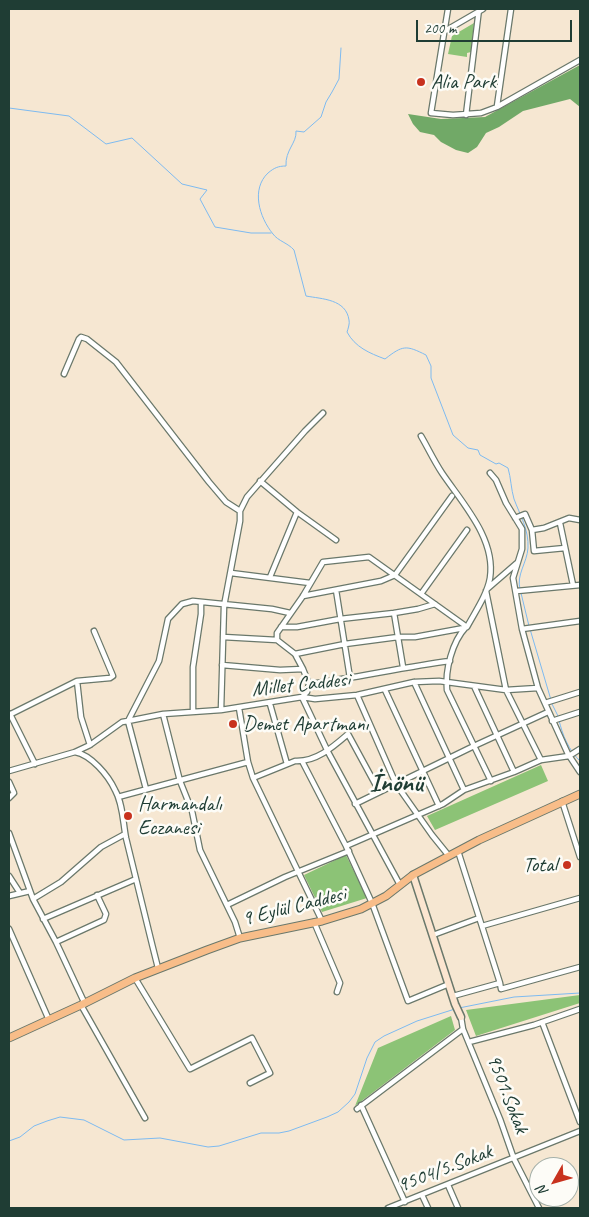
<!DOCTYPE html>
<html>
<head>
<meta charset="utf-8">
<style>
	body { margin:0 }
	#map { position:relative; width:589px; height:1217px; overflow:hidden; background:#f6e7d2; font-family:Caveat,sans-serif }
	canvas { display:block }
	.frame { position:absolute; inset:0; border:10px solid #1f3d34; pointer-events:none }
	.north { position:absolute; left:529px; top:1157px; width:50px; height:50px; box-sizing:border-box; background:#fdfcf7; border:1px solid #a4b0a9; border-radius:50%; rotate:232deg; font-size:14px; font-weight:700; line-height:20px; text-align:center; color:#1f3d34 }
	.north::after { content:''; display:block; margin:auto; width:18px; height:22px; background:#c8321e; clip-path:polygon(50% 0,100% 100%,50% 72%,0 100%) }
	.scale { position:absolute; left:416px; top:20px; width:156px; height:22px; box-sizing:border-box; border:2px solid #1f3d34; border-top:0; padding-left:6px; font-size:15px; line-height:18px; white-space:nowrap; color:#1f3d34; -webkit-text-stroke:4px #fdfcf7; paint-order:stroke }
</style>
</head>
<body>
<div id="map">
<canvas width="589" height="1217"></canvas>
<div class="frame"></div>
<div class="north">N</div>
<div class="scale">200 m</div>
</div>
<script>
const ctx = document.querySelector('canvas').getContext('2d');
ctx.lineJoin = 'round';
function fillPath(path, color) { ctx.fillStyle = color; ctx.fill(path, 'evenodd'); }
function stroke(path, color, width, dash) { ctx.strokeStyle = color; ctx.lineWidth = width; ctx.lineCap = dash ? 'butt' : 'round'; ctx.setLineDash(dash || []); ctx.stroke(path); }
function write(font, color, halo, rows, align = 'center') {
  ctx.font = font + ' Caveat,sans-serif'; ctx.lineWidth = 5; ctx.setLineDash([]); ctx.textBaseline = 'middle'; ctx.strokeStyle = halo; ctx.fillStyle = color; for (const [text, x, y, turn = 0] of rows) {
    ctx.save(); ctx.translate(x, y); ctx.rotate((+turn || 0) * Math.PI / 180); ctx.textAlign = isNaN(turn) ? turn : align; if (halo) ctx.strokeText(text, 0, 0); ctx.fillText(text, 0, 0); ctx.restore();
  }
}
fillPath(new Path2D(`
	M474 23 471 52 467 53V57L448 54 452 36Z
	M541 765 548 781 435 830 427 816Z
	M346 855 367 898 322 912 304 875Z
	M580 995V1003L476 1036 466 1010Z
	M451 1016 455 1030 355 1106 378 1048Z`), '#8cc376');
fillPath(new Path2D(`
	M580 65V107L570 99 523 111 499 127 486 133 477 147 468 153 456 150 441 142 434 135 420 132 413 124 408 114 441 119 485 117Z`), '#71a967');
stroke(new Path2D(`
	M341 48 339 79 332 92 326 102 321 117 304 132 296 131C297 143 285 150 286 166 278 166 274 168 268 173 251 189 259 217 273 234 278 241 288 243 294 250L306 296C322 299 346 299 349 320 350 323 348 329 347 332 355 347 369 353 385 359 403 345 406 345 426 355L431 366V378L453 435 468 448 478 450 480 455 496 464 499 463 508 468C511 478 511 489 514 499 520 515 529 530 528 548 527 563 516 575 520 589
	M9 108 69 116 106 144 132 138 182 184 207 190 200 199 215 227 251 233H271
	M521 593 529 626
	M530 629 551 700
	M552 704 558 716
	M559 720C562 734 569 751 580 761
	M459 1008 514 997 580 993
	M9 1141 20 1137 34 1126 47 1121 60 1117 84 1120 124 1140 160 1138 208 1147 219 1146 261 1133H279L289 1131 327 1117 338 1112 349 1102 355 1094 367 1058 375 1042 384 1036 417 1021 455 1009`), '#7dbaf0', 1);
const street = new Path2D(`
	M448 9 431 113 453 115 481 113 497 107 580 60
	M445 31 483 9
	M497 106 511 9
	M466 115 479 9
	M64 374 79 339 81 337 87 339 116 362 209 482 226 502 240 511
	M490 473 496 480 506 503 522 529V549L513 578 522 629 538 688 568 754 580 772
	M260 481 297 512 336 540
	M515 518 525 514 532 530 534 551 565 548
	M560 523 573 585
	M532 530 544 528 569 518 580 520
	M231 573 310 583
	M270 577 297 512
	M487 589 517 563
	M336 590 350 678
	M486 591 506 690 541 760
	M517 591 580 585
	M421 594 467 530
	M303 596 381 581 395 575 452 496
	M394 613 403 667
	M281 627H297L340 619 394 613 418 609 435 604
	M466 627C452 642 445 670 447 690L491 781
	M522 629 580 621
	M223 637 277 640
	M295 654 345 644 398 637H415L464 628
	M222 665 280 670 303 669
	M77 681 81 717 90 745
	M414 682 464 790
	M309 684C356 678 403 667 450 661
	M474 686 514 772
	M385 690 439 806
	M357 695 396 784 432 835 449 856
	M545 703 580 692
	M270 704 287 764
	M239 708 248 762 253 778 322 921
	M221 710 224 606 240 521V511L247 497 305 431 323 413
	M193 712V667L201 614V602
	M10 714 35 764
	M163 714 180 781 192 811 200 850 235 922 240 938
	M9 715 77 681 110 678 113 676 94 631
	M552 721 580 712
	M75 752 90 745 122 722 128 721 163 714 221 710 302 697 315 699 357 695 414 682 439 681 506 690 538 688
	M302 761 346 846 372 903 408 1001 449 984
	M9 771 75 752C91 755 108 775 115 790 123 804 123 823 126 838 137 882 147 925 158 968
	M253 778 295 761C316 762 333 747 348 734L379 791
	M9 782 14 793 9 798
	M146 789 128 721 159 661 168 619 182 604 193 601 272 609 290 613
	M118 797 248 762
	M562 801 580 857
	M355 804 474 746 548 712
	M9 833 33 899 56 942 85 1004
	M346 846 443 804 464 790 514 772 541 760 569 756 580 749
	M9 876 20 893
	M400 885 328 752 302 697 307 692 309 684 303 669 295 654 277 640V633L303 596 323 562 369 557 467 627C475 612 487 595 490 578 496 539 463 504 442 473 434 461 428 448 421 436
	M9 896 30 891
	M33 899 61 882 101 847 125 834
	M227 905 285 877 349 851
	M43 919 136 879
	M314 922 340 983 337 992
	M482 926 580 898
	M9 929 49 1020
	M433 935 479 918
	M56 942 104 920 106 914 97 895
	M135 978 190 1069 252 1038 270 1073 250 1083
	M500 983 501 989 580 967
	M453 996 500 983 458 851
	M81 1005 145 1118
	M461 1017 463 1029 500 1119 514 1159 539 1208
	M542 1022 580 1122
	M469 1042 534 1025 580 1009
	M361 1105 405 1202
	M357 1109 463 1029
	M448 1185 458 1208
	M422 1195 428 1208
	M388 1208 580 1131`);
const secondary = new Path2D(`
	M413 875 455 1004 461 1017`);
const primary = new Path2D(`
	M9 1038 81 1005 135 978 207 950 240 938 322 921 361 909 386 896 413 875 479 840 580 794`);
stroke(street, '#6a786b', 7);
stroke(secondary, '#6a786b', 9);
stroke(primary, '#6a786b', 9);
stroke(street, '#fff', 4.5);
stroke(secondary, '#fce5d0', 6);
stroke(primary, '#f8bd89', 7);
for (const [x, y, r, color] of [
	[421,82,5,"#c8321e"],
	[233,724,5,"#c8321e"],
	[128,816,5,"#c8321e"],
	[567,865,5,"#c8321e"]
]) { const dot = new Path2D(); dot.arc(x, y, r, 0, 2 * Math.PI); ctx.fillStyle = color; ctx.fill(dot); stroke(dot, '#fdfcf7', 2); }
write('21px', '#1f3d34', '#fdfcf7', [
	["Alia Park",431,82],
	["Demet Apartmanı",243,724],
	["Harmandalı",138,804],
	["Eczanesi",138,828],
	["Total",557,865,"right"]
], 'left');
write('21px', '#1f3d34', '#fdfcf7', [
	["Millet Caddesi",301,685,-6],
	["9 Eylül Caddesi",294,907,-14],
	["9501.Sokak",507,1094,69],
	["9504/5.Sokak",445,1169,-21]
]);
write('bold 26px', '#1f3d34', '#fdfcf7', [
	["İnönü",396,784]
]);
</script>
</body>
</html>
